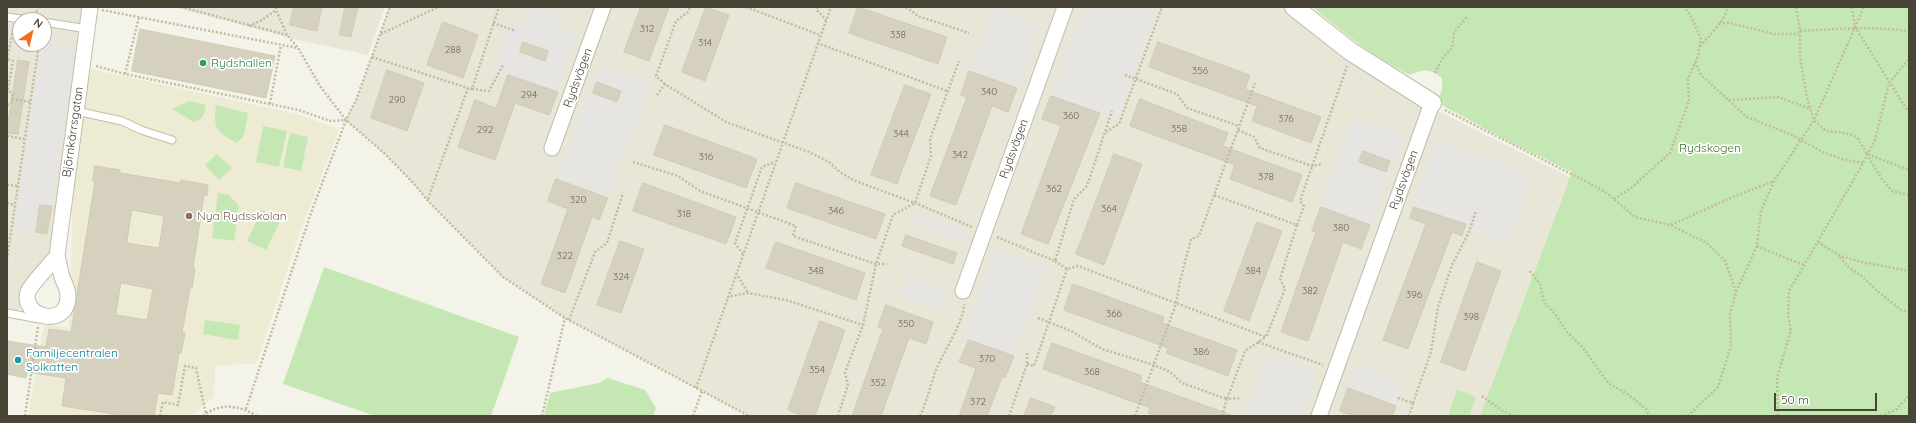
<!DOCTYPE html>
<html>
<head>
<meta charset="utf-8">
<style>
	body { margin:0 }
	#map { position:relative; width:1916px; height:423px; overflow:hidden; background:#f4f3e9; font-family:Quicksand,sans-serif }
	canvas { display:block }
	.frame { position:absolute; inset:0; border:8px solid #484537; pointer-events:none }
	.north { position:absolute; left:12px; top:12px; width:40px; height:40px; box-sizing:border-box; background:#fff; border:1px solid #b6b5af; border-radius:50%; rotate:35deg; font-size:11px; font-weight:700; line-height:16px; text-align:center; color:#484537 }
	.north::after { content:''; display:block; margin:auto; width:14px; height:18px; background:#f66b1f; clip-path:polygon(50% 0,100% 100%,50% 72%,0 100%) }
	.scale { position:absolute; left:1774px; top:393px; width:103px; height:18px; box-sizing:border-box; border:2px solid #484537; border-top:0; padding-left:5px; font-size:12px; line-height:14px; white-space:nowrap; color:#484537; -webkit-text-stroke:3px #fff; paint-order:stroke }
</style>
</head>
<body>
<div id="map">
<canvas width="1916" height="423"></canvas>
<div class="frame"></div>
<div class="north">N</div>
<div class="scale">50 m</div>
</div>
<script>
const ctx = document.querySelector('canvas').getContext('2d');
ctx.lineJoin = 'round';
function fillPath(path, color) { ctx.fillStyle = color; ctx.fill(path, 'evenodd'); }
function stroke(path, color, width, dash) { ctx.strokeStyle = color; ctx.lineWidth = width; ctx.lineCap = dash ? 'butt' : 'round'; ctx.setLineDash(dash || []); ctx.stroke(path); }
function write(font, color, halo, rows, align = 'center') {
  ctx.font = font + ' Quicksand,sans-serif'; ctx.lineWidth = 3.5; ctx.setLineDash([]); ctx.textBaseline = 'middle'; ctx.strokeStyle = halo; ctx.fillStyle = color; for (const [text, x, y, turn = 0] of rows) {
    ctx.save(); ctx.translate(x, y); ctx.rotate((+turn || 0) * Math.PI / 180); ctx.textAlign = isNaN(turn) ? turn : align; if (halo) ctx.strokeText(text, 0, 0); ctx.fillText(text, 0, 0); ctx.restore();
  }
}
fillPath(new Path2D(`
	M7 7H84L49 258 23 290 19 311 7 309ZM20 20H44V44H20Z
	M174 7H385L368 55 298 40Z
	M390 7H1283L1329 45 1434 109 1570 177 1480 416H749L565 318 503 277 427 200 416 186 385 154 346 120 356 100Z`), '#e8e6d7');
fillPath(new Path2D(`
	M90 69 297 114 339 129 295 246 256 364 215 365 214 397 190 416H28L44 324 69 328 73 186Z`), '#edebd3');
fillPath(new Path2D(`
	M1313 7H1909V416H1480L1572 172 1506 140 1438 103 1442 89V78C1430 68 1423 69 1410 75 1374 57 1343 33 1313 7Z
	M189 101 206 105C204 113 204 120 194 122L172 109Z
	M216 105 248 113 244 136 236 143C216 131 213 128 216 105Z
	M263 126 287 131 279 167 256 162Z
	M290 133 308 137 301 171 283 167Z
	M217 154 232 168 219 180 205 165Z
	M218 193 229 195 239 206 234 241 212 238Z
	M262 210 281 219 266 250 247 241Z
	M324 267 519 337 491 416H375L283 384Z
	M205 320 240 325 238 340 203 334Z
	M608 378 645 390 656 408 653 416H544L550 393 599 383Z
	M1457 390 1476 397 1469 416H1448Z`), '#c5e7b3');
fillPath(new Path2D(`
	M531 7H536L563 17 559 29 578 36 558 92 494 70 510 24 526 20Z
	M993 7 1040 23 1017 88 969 71Z
	M1083 7H1158L1117 120 1051 96Z
	M44 43 75 47 52 206 40 205 36 232 13 229 40 44H44Z
	M599 64 650 84 608 198 556 179Z
	M1353 117 1403 135 1370 225 1321 207Z
	M1436 140 1533 175 1509 242 1412 208Z
	M915 212 967 231 963 242 911 222Z
	M996 248 1047 266 1014 356 963 338Z
	M907 277 945 290 938 310 900 296Z
	M1269 353 1317 371 1301 416H1246Z
	M1357 366 1405 383 1396 406 1348 388Z`), '#e6e5e1');
const building = new Path2D(`
	M294 7H322L317 31 290 25Z
	M345 7H358L351 37 340 35Z
	M641 7H669L649 61 624 52Z
	M706 7 729 15 705 81 682 72Z
	M858 7 947 37 938 64 849 33Z
	M443 22 478 35 463 78 427 65Z
	M140 29 275 56 266 98 132 71Z
	M523 42 548 51 545 61 520 52Z
	M1158 42 1250 75 1245 89 1321 117 1311 143 1252 121 1257 106 1149 67Z
	M18 60 29 62 18 134 7 133Z
	M387 70 424 83 407 131 371 118Z
	M969 71 1017 88 1008 112 992 106 956 205 930 196 967 97 961 95Z
	M508 75 558 92 549 115 515 103 495 160 458 147 475 100 496 108Z
	M597 82 621 91 617 102 593 93Z
	M905 85 931 94 897 184 871 175Z
	M1051 96 1100 113 1048 244 1021 234 1061 126 1042 119Z
	M1140 99 1228 133 1223 146 1302 175 1292 202 1230 179 1235 165 1130 126Z
	M665 125 757 159 746 188 654 155Z
	M1363 151 1390 161 1386 172 1359 162Z
	M1114 154 1142 164 1104 265 1076 254Z
	M95 166 120 170V173L181 183V180L208 185 207 196 204 195 193 268H195L192 288H190L182 333H185L181 353H179L172 395 158 393 154 416H127L62 406 66 378 27 372 26 378 7 374V341L46 347 49 329 71 332 95 181H93ZM132 210 164 216 159 248 127 243ZM121 283 153 289 147 320 116 315Z
	M556 179 608 198 599 220 592 217 565 293 541 284 568 209 548 201Z
	M643 183 736 217 726 244 633 211Z
	M796 183 885 214 876 239 787 208Z
	M40 205 52 206 47 234 36 232Z
	M1321 207 1370 225 1361 249 1343 242 1308 341 1281 332 1316 232 1312 231Z
	M1414 207 1466 224 1462 236 1452 232 1408 349 1383 340 1426 224 1410 218Z
	M1257 222 1282 231 1249 321 1224 311Z
	M906 235 957 253 953 264 902 246Z
	M620 241 644 249 621 313 597 305Z
	M776 242 865 273 856 300 766 268Z
	M1477 262 1501 271 1465 371 1441 362Z
	M1073 284 1164 317 1162 323 1237 350 1228 376 1166 353 1168 348 1064 310Z
	M886 305 933 322 926 344 909 338 881 416H852L883 329 878 327Z
	M820 321 845 330 815 416H804L788 410Z
	M969 340 1014 356 1005 378 1002 377 987 416H959L976 368 959 362Z
	M1052 343 1142 376 1140 382 1231 415V416H1157L1148 413 1150 408 1043 369Z
	M1348 388 1396 406 1392 416H1353L1340 411Z
	M1031 398 1055 407 1051 416H1024Z`);
fillPath(building, '#d6d1bf');
stroke(building, '#d0cbb2', 1);
const service = new Path2D(`
	M7 17 28 20
	M44 22 87 29
	M76 111 122 121 141 130 172 140
	M7 313 39 319V318`);
const minor = new Path2D(`
	M552 148 603 7
	M57 256C51 264 31 284 28 292 20 317 69 330 68 295 68 289 64 283 62 277 60 270 59 263 57 256L90 7
	M963 291 1065 7
	M1319 416 1432 103`);
const tertiary = new Path2D(`
	M1294 7 1350 51 1432 103`);
stroke(service, '#c0bdac', 9);
stroke(minor, '#c0bdac', 17);
stroke(tertiary, '#c0bdac', 20);
stroke(new Path2D(`
	M181 7 287 35
	M276 7V10L287 35 298 48
	M746 7 820 35
	M817 7 816 9 826 20
	M906 7 918 16 969 33
	M1796 7 1800 31V57L1807 98 1814 120 1826 131 1845 133 1857 137 1867 154 1909 170
	M1852 7 1855 27 1909 113
	M102 10 298 48 320 86 346 120 385 154 416 186 427 200 503 277 565 318 749 416
	M36 16 37 7
	M493 23 516 31
	M1719 23H1730L1774 34H1799
	M249 26 262 20 276 10
	M1800 31C1837 29 1871 26 1909 31
	M381 34 438 7
	M817 43 947 91
	M1700 46C1707 38 1728 18 1727 7
	M372 57 468 88
	M7 59 14 26
	M1695 62 1701 75 1747 117 1790 134 1825 153 1842 159 1863 163
	M96 66 125 74 299 110 330 121 346 120
	M1435 73 1442 59 1452 48 1454 32 1467 17
	M125 74 139 17
	M1125 75 1177 94 1187 108 1239 126
	M665 84 656 76 676 21 688 12 690 7
	M472 89 489 91 503 65
	M657 95 665 84 726 122 809 152 829 162 840 172 853 180 915 203 972 227
	M12 99 30 102
	M1729 100 1778 97 1811 109
	M270 104 281 45
	M7 105 12 102 13 96 8 89 13 61 7 59
	M1445 110 1591 184 1604 191 1635 217 1670 225 1707 243 1725 261 1736 292
	M1238 130 1254 137 1260 148 1312 166 1323 164
	M1106 132 1119 124 1162 7
	M7 136 24 139
	M1867 154 1881 178 1892 191 1909 195
	M633 162 678 176 700 191 796 226 793 236 876 264H887
	M7 185 18 186
	M428 199 468 88 472 89 499 7
	M1614 199 1631 188 1670 153 1689 100 1688 79 1698 56 1701 39 1690 14 1684 7
	M7 203 15 205
	M1297 225 1304 206 1300 201 1347 66
	M1671 225 1728 199 1774 181
	M997 237 1055 261 1074 199 1087 186 1112 111
	M1818 242 1840 256 1862 262 1909 271
	M1757 246 1793 261 1805 265
	M743 254 735 243 762 167 775 162
	M1840 257 1848 267 1863 277 1875 289 1901 310 1909 312
	M7 259 39 44
	M1055 261 1067 269 1078 266 1266 337 1285 289 1280 279 1297 225 1214 195
	M1530 271 1540 284 1544 302 1556 315 1566 331 1584 349 1608 383 1629 395 1646 409 1649 416
	M736 273 748 293
	M727 297 748 293 786 300 863 325
	M1038 318 1071 331 1102 349 1154 365 1170 372 1182 383 1227 399 1245 351 1266 337
	M569 320 595 252 607 243 623 193
	M1258 342 1323 365
	M1027 364 1034 366 1067 269
	M696 388 831 7
	M1482 396 1503 411 1514 416
	M1398 398 1413 403 1409 416
	M1413 403 1431 352 1438 307 1452 265 1469 232 1476 211
	M246 409 311 213 346 120 356 100 390 7
	M25 416 38 327
	M160 416 163 402 178 405 185 366 196 368 206 414
	M203 416C221 402 238 405 257 416
	M542 416 565 318
	M693 416 702 391
	M838 416 848 385 845 373 863 325 876 264 893 215 915 203 931 156 930 139 959 61
	M920 416C927 401 930 387 935 372 942 354 964 322 964 304
	M1009 416 1027 364V353
	M1135 416 1176 304 1180 281 1191 239 1199 236 1255 83
	M1222 416 1227 399 1240 398
	M1688 416 1718 387 1731 346 1730 314 1736 292 1757 246 1761 211 1774 181 1814 120 1864 7
	M1778 416 1777 378 1791 330 1788 315 1789 291 1857 174 1875 140 1889 83 1909 59
	M1881 416 1897 409 1909 395`), '#c1bc9d', 2.5, [2, 2]);
stroke(service, '#fff', 7);
stroke(minor, '#fff', 15);
stroke(tertiary, '#fff', 18);
for (const [x, y, r, color] of [
	[203,63,4,"#2e9e5b"],
	[189,216,4,"#8d6e63"],
	[18,360,4,"#0f9aa8"]
]) { const dot = new Path2D(); dot.arc(x, y, r, 0, 2 * Math.PI); ctx.fillStyle = color; ctx.fill(dot); stroke(dot, '#fff', 1.5); }
write('10px', '#6c6859', null, [
	["312",647,29],
	["338",898,35],
	["314",705,43],
	["288",453,50],
	["356",1200,71],
	["340",989,92],
	["294",529,95],
	["290",397,100],
	["360",1071,116],
	["376",1286,119],
	["358",1179,129],
	["292",485,130],
	["344",901,134],
	["342",960,155],
	["316",706,157],
	["378",1266,177],
	["362",1054,189],
	["320",578,200],
	["364",1109,209],
	["346",836,211],
	["318",684,214],
	["380",1341,228],
	["322",565,256],
	["348",816,271],
	["384",1253,271],
	["324",621,277],
	["382",1310,291],
	["396",1414,295],
	["366",1114,314],
	["398",1471,317],
	["350",906,324],
	["386",1201,352],
	["370",987,359],
	["354",817,370],
	["368",1092,372],
	["352",878,383],
	["372",978,402]
]);
write('12px', '#27864d', '#fff', [
	["Rydshallen",211,63]
], 'left');
write('12px', '#484537', '#fff', [
	["Rydsvägen",578,78,-70],
	["Björnkärrsgatan",73,132,-82],
	["Rydsvägen",1014,149,-70],
	["Rydsvägen",1404,180,-70]
]);
write('12px', '#39792b', '#fff', [
	["Rydskogen",1710,148]
]);
write('12px', '#785e54', '#fff', [
	["Nya Rydsskolan",197,216]
], 'left');
write('12px', '#0d838f', '#fff', [
	["Familjecentralen",26,353],
	["Solkatten",26,367]
], 'left');
</script>
</body>
</html>
